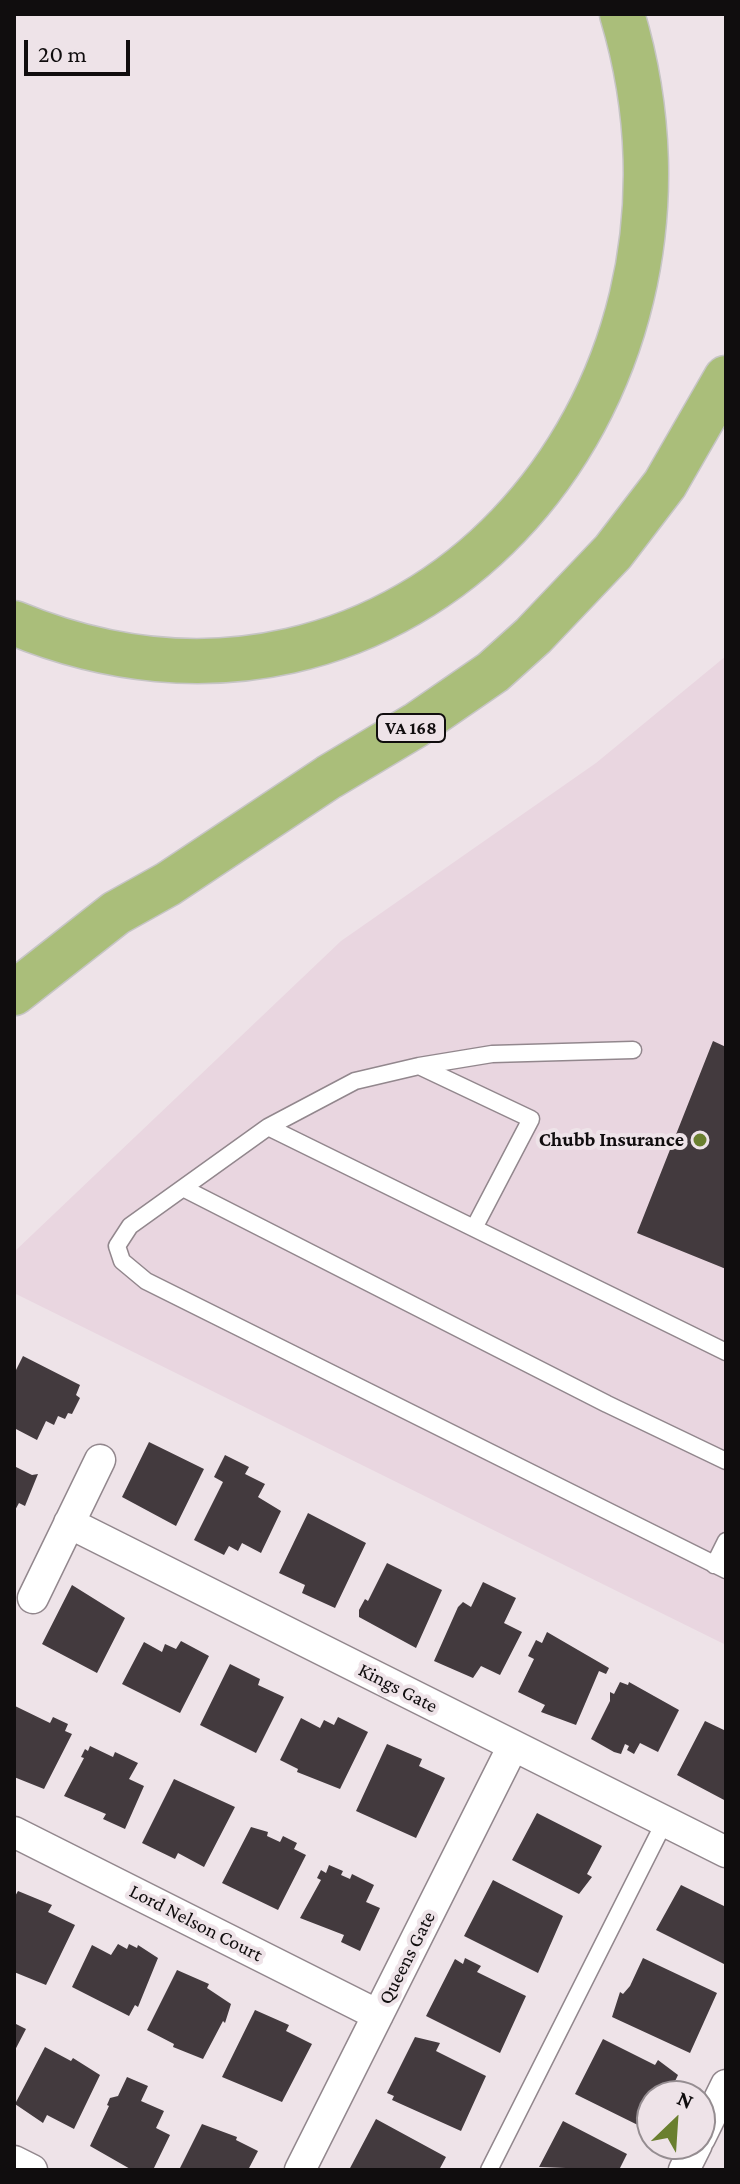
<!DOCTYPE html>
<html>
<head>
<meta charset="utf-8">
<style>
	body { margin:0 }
	#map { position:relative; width:740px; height:2184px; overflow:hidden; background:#eee3e8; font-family:"Crimson Pro",serif }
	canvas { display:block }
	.frame { position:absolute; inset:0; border:16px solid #100d0e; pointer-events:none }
	.north { position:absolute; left:636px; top:2080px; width:80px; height:80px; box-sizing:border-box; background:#eee3e8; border:2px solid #958d91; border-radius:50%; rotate:25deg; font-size:22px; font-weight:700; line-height:32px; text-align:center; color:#100d0e }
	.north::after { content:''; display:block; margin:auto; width:28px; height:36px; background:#6a7f2f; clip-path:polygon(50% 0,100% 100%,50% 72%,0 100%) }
	.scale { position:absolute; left:24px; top:40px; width:106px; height:36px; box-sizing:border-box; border:4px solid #100d0e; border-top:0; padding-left:10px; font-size:24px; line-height:28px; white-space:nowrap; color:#100d0e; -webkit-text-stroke:6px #eee3e8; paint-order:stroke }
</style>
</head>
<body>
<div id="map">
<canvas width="740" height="2184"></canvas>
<div class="frame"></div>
<div class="north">N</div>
<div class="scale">20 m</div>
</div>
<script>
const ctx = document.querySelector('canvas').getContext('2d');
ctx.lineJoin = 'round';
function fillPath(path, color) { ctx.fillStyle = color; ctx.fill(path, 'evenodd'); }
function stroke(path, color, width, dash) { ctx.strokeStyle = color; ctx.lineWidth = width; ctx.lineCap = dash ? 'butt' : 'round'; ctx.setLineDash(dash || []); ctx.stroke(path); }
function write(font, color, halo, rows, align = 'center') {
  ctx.font = font + ' "Crimson Pro",serif'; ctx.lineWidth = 8; ctx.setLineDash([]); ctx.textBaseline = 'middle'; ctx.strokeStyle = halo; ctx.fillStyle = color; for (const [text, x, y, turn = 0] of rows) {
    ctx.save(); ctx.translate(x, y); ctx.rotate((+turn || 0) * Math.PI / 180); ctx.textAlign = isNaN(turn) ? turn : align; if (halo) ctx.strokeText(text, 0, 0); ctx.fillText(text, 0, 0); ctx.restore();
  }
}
fillPath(new Path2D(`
	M726 656V1645L14 1293V1252L341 941 596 763Z`), '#e9d6e0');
fillPath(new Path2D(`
	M713 1041 726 1047V1269L637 1233Z
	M23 1356 80 1385 76 1395 80 1398 72 1414 68 1413 65 1419 58 1416 54 1425 46 1421 37 1440 14 1428V1374Z
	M149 1442 204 1469 176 1526 122 1497Z
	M225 1455 249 1467 245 1474 265 1484 258 1497 281 1511 261 1553 242 1543 238 1551 229 1546 224 1555 194 1540 223 1482 214 1477Z
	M14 1466 32 1475 38 1474 25 1506 19 1503 14 1512Z
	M308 1513 366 1543 335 1608 302 1593 305 1585 279 1573Z
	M387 1563 442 1590 416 1648 359 1617V1610L365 1599 368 1601Z
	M483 1582 516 1598 504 1623 522 1632 500 1675 481 1666 473 1678 434 1661 458 1607 463 1602 471 1607Z
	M72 1585 125 1618 97 1673 42 1644Z
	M547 1632 609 1668 606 1674 599 1671 576 1725 541 1712 545 1705 518 1692 534 1659 528 1656 536 1640 542 1643Z
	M181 1641 209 1656 180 1713 122 1684 144 1642 162 1652 165 1644 176 1649Z
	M230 1664 260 1679 258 1685 284 1697 256 1753 200 1725Z
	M620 1682 628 1685 629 1682 679 1710 658 1752 640 1743 634 1754 627 1750 629 1746 625 1744 621 1754 614 1752 591 1739 610 1701V1692L614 1694Z
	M15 1706 50 1723 53 1717 68 1724 65 1731 72 1734 44 1789 14 1777Z
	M338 1717 368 1732 340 1789 297 1772 298 1769 280 1760 301 1718 320 1728 324 1720 334 1725Z
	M705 1721 726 1731V1801L677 1775Z
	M387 1744 422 1759 419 1766 445 1778 416 1838 356 1811Z
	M90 1746 113 1757 115 1752 138 1763 129 1779 144 1786 125 1829 103 1819 106 1814 64 1796 84 1758 81 1757 85 1749 88 1751Z
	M174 1779 235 1807 204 1867 178 1853 175 1859 142 1843Z
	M537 1813 602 1846 587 1874 592 1877 579 1894 512 1860Z
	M251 1827 268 1832 267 1836 280 1842 283 1836 297 1843 294 1849 306 1855 278 1910 222 1883Z
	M329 1865 343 1871 341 1875 350 1879 352 1874 374 1885 366 1902 380 1908 360 1951 341 1942 344 1935 300 1918 321 1880 317 1878 321 1870 326 1873Z
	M493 1880 563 1916 538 1973 464 1936Z
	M681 1885 726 1907 724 1964 656 1930Z
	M18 1891 52 1905 48 1912 75 1925 46 1985 14 1972V1898Z
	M118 1944 127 1949 129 1944 137 1948 138 1945 158 1958 138 2007 135 2005 129 2016 72 1987 92 1945 111 1955Z
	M465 1958 481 1966 477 1972 526 1996 500 2053 426 2016 455 1959 463 1964Z
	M643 1958 717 1993 690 2053 612 2017 620 1992 623 1994 630 1986Z
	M177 1970 209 1984 207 1988 231 2004 225 2023 223 2021 203 2059 173 2047 174 2044 147 2030Z
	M255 2010 289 2025 286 2031 312 2044 282 2102 222 2077Z
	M14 2023 26 2029 14 2052Z
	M415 2037 440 2043 436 2051 486 2076 461 2131 392 2100 394 2096 387 2093Z
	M603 2039 655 2065 658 2060 678 2075 668 2096H652L650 2131 575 2094Z
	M45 2047 71 2061 73 2058 100 2075 74 2129 47 2115 43 2123 15 2104Z
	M127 2077 148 2086 141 2101 164 2111 156 2128 170 2135 153 2170H132L90 2146 109 2106 107 2105 110 2098 118 2096Z
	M376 2119 446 2157 439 2170H349Z
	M563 2121 627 2154 619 2170 539 2167Z
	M202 2124 237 2137 236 2140 258 2151 248 2170H179Z`), '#433a3e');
const service = new Path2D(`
	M419 1066 531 1119 474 1228
	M268 1127 355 1081 419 1066 492 1054 633 1050
	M183 1188 607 1404 726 1461
	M726 1352 268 1127 130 1226 117 1246 122 1261 146 1281 726 1570
	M714 1565 726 1541
	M489 2170 665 1821`);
const minor = new Path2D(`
	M69 1523 726 1852
	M33 1598 100 1460
	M14 1832 378 2015
	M700 2138 726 2085
	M14 2161 32 2170
	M300 2170 513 1746
	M684 2170 697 2144`);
const motorway = new Path2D(`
	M14 623C404 784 740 405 622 14
	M14 993 116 913 168 884 329 777 416 725 493 672 533 636 613 552 665 484 726 378`);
stroke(service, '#92878d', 19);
stroke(minor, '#92878d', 33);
stroke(motorway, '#c6c5c5', 47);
stroke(service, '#fff', 16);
stroke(minor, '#fff', 30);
stroke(motorway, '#aabe7a', 44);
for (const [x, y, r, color] of [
	[700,1140,8,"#6a7f2f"]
]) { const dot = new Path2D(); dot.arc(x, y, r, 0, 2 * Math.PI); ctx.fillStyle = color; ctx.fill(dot); stroke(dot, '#eee3e8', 3); }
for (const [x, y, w] of [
	[411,728,68]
]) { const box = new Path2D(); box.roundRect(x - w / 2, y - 14, w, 28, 6); ctx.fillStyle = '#eee3e8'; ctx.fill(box); stroke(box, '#100d0e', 2); }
write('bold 18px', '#100d0e', null, [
	["VA 168",411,728]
]);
write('bold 20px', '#100d0e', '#eee3e8', [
	["Chubb Insurance",684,1140]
], 'right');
write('20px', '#100d0e', '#eee3e8', [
	["Kings Gate",398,1688,27],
	["Lord Nelson Court",196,1923,27],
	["Queens Gate",407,1958,-63]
]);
</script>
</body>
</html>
